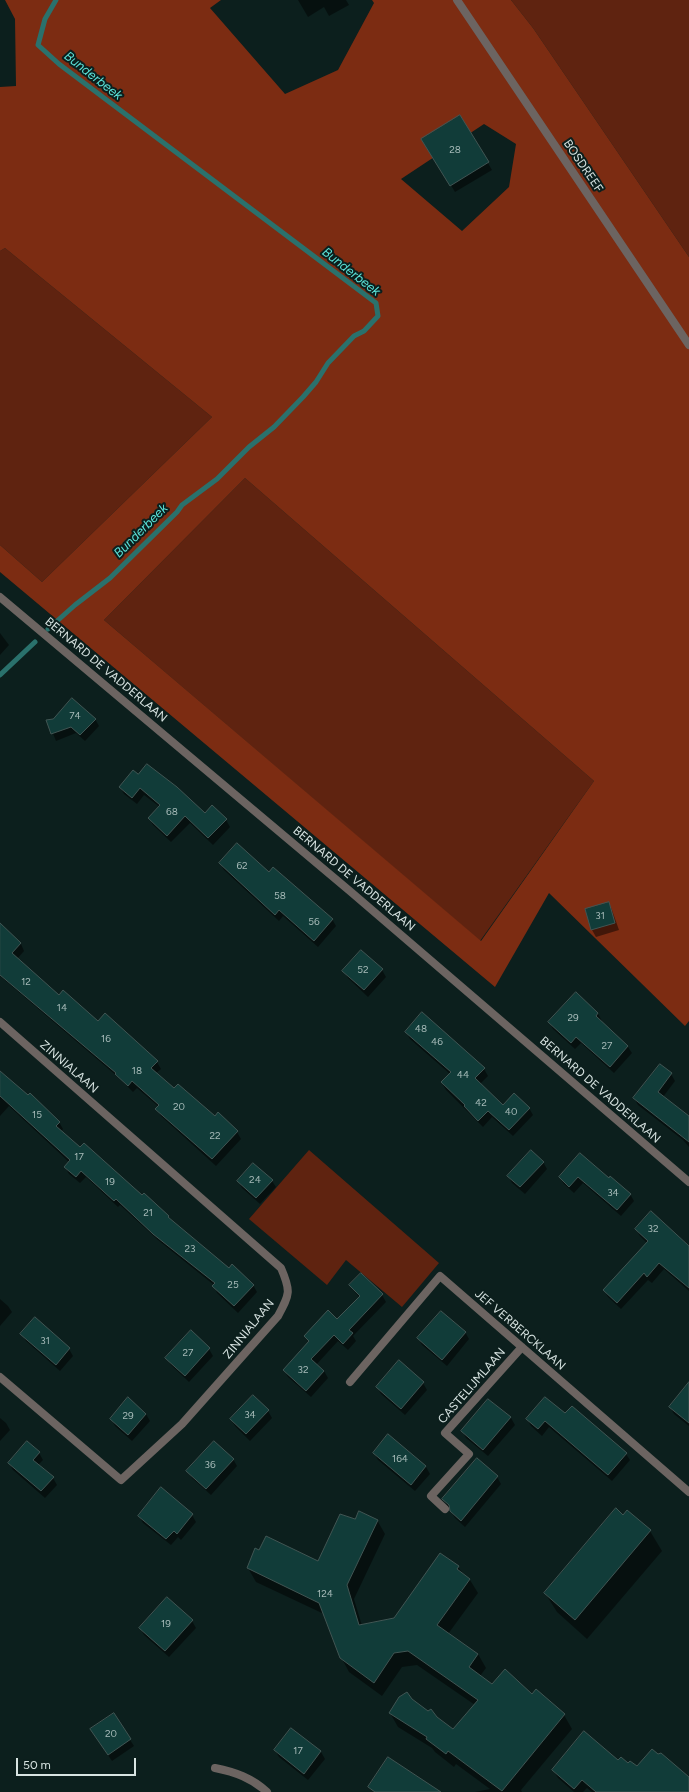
<!DOCTYPE html>
<html>
<head>
<meta charset="utf-8">
<style>
	body { margin:0 }
	#map { position:relative; width:689px; height:1792px; overflow:hidden; background:#0c1f1d; font-family:Figtree,sans-serif }
	canvas { display:block }
	.scale { position:absolute; left:16px; top:1758px; width:120px; height:18px; box-sizing:border-box; border:2px solid #d8e4e2; border-top:0; padding-left:5px; font-size:12px; line-height:14px; white-space:nowrap; color:#d8e4e2; -webkit-text-stroke:3px #0c1f1d; paint-order:stroke }
</style>
</head>
<body>
<div id="map">
<canvas width="689" height="1792"></canvas>
<div class="scale">50 m</div>
</div>
<script>
const ctx = document.querySelector('canvas').getContext('2d');
ctx.lineJoin = 'round';
function fillPath(path, color) { ctx.fillStyle = color; ctx.fill(path, 'evenodd'); }
function stroke(path, color, width, dash) { ctx.strokeStyle = color; ctx.lineWidth = width; ctx.lineCap = dash ? 'butt' : 'round'; ctx.setLineDash(dash || []); ctx.stroke(path); }
function write(font, color, halo, rows, align = 'center') {
  ctx.font = font + ' Figtree,sans-serif'; ctx.lineWidth = 4; ctx.setLineDash([]); ctx.textBaseline = 'middle'; ctx.strokeStyle = halo; ctx.fillStyle = color; for (const [text, x, y, turn = 0] of rows) {
    ctx.save(); ctx.translate(x, y); ctx.rotate((+turn || 0) * Math.PI / 180); ctx.textAlign = isNaN(turn) ? turn : align; if (halo) ctx.strokeText(text, 0, 0); ctx.fillText(text, 0, 0); ctx.restore();
  }
}
fillPath(new Path2D(`
	M511 0H689V257L533 28Z
	M5 248 212 417 42 582 0 545V251Z
	M245 478 594 781 480 941 104 620Z
	M309 1150 439 1263 402 1307 346 1260 327 1285 249 1219Z`), '#5f2310');
fillPath(new Path2D(`
	M5 0H221L210 8 285 94 338 70 374 3 372 0H511L533 28 689 257V1021L685 1026 549 893 495 987 0 572V545L42 582 212 417 5 248 0 251V87L16 86 15 19ZM484 124 516 144 509 187 462 231 401 179ZM245 478 594 781 481 941 104 620Z`), '#7c2c12');
fillPath(new Path2D(`
	M298 0H346L349 5 329 16 324 7 308 17Z
	M460 116 492 170 455 192 423 139Z
	M0 633 9 645 0 655Z
	M95 719 99 726 85 741 76 733 56 741 48 721Z
	M133 771 205 815 226 820 230 827 213 845 190 823 171 842 153 825 149 818 160 807 144 795 137 804 124 794 120 787Z
	M220 863 269 873 332 919 336 926 318 947 283 916 279 921 224 870Z
	M609 903 612 910 619 930 596 937 592 930 586 910Z
	M0 924 21 944 24 951 17 959 59 997 157 1062 161 1069 156 1073 174 1089 215 1117 218 1114 237 1132 241 1139 216 1166 161 1116 157 1109 159 1107 137 1088 133 1092 118 1077 0 976Z
	M361 952 382 970 386 977 368 997 348 978 344 971Z
	M576 993 598 1014 602 1021 600 1022 628 1047 632 1053 614 1073 581 1043 575 1049 553 1029 549 1022Z
	M406 1032 484 1069 488 1076 480 1084 503 1107 529 1108 533 1115 513 1136 492 1117 483 1127 446 1090 442 1083 450 1074 410 1039Z
	M0 1071 59 1122 63 1129 61 1132 142 1197 144 1194 170 1221 229 1269 253 1285 257 1292 238 1313 217 1293 214 1285 158 1240 120 1205 118 1207 86 1177 80 1183 69 1174 65 1167 69 1162 9 1106 0 1116Z
	M671 1074 675 1081 663 1097 689 1118V1147L683 1140 638 1105 634 1098Z
	M580 1154 609 1179 630 1194 634 1201 621 1216 583 1183 574 1193 564 1184 560 1177Z
	M543 1162 547 1169 525 1194 512 1183 508 1176Z
	M238 1181H272L276 1187 260 1204 242 1188Z
	M651 1213 689 1246V1291L664 1269 652 1283 648 1280 621 1309 608 1297 604 1290 647 1243 640 1236 636 1229Z
	M361 1274 382 1295 386 1302 353 1336 356 1341 348 1350 338 1341 316 1365 324 1371 328 1378 311 1397 288 1377 284 1370 309 1342 305 1336 337 1320 360 1298 350 1286Z
	M0 1299 8 1306 12 1312 0 1326Z
	M35 1319 69 1349 73 1356 60 1371 26 1341 22 1334Z
	M191 1332 209 1349 213 1356 189 1382 171 1365 167 1358Z
	M465 1332 469 1339 447 1366 422 1345 418 1338Z
	M399 1362 423 1383 427 1390 405 1415 381 1394 377 1387Z
	M689 1389V1426L674 1414 670 1407Z
	M253 1397 268 1411 272 1418 250 1441 235 1426 231 1420Z
	M489 1400 511 1418 515 1425 488 1456 466 1438 462 1431Z
	M146 1414 150 1421 132 1441 115 1426 111 1419Z
	M565 1415 626 1454 630 1460 612 1481 549 1427 542 1436 531 1426 527 1419Z
	M0 1418 6 1423 10 1430 0 1441Z
	M389 1435 426 1467 430 1474 415 1491 378 1460 374 1453Z
	M39 1453 43 1460 38 1465 53 1478 57 1485 45 1498 13 1470 9 1463Z
	M233 1459 237 1466 211 1495 192 1478 188 1471Z
	M477 1460 497 1477 501 1484 465 1527 455 1518 443 1499Z
	M627 1512 650 1531 662 1551 587 1639 557 1612 545 1593Z
	M192 1515 196 1522 181 1540 178 1537 171 1545 143 1523 139 1516Z
	M355 1520H377L385 1534 354 1599 362 1626 394 1619 458 1567 463 1574 470 1580 478 1593 448 1634 478 1654 486 1668 480 1676 492 1685 532 1695 564 1715 572 1729 521 1790 522 1792H475L490 1789 456 1764 454 1767 435 1752 432 1748 398 1727 390 1713 411 1700 454 1730 475 1705 417 1665 402 1667 382 1696 349 1672 341 1657 324 1614 256 1582 248 1568 318 1562Z
	M192 1621 196 1628 169 1657 144 1635 140 1628Z
	M113 1714 134 1746 112 1761 95 1736Z
	M291 1729 321 1752 325 1759 308 1780 279 1757 275 1750Z
	M618 1762 689 1778V1792H592L587 1788 583 1792H574L558 1778 553 1770Z`), '#0007');
stroke(new Path2D(`
	M48 629 75 605 110 578 177 512 182 505 217 479 249 447 274 427 303 397 316 382 328 363 354 336 364 331 378 316 376 303 59 64 38 45 45 19 56 0
	M0 675 35 642`), '#2a716c', 5);
const building = new Path2D(`
	M460 115 489 162 450 186 421 139Z
	M72 698 96 719 80 735 71 727 51 734 46 720 53 719Z
	M147 764 177 787 205 813 212 805 227 819 208 838 185 816 167 836 148 818 160 805 140 788 132 798 119 787 133 770 138 774Z
	M237 843 269 872 273 867 333 919 314 941 279 910 275 915 219 863Z
	M609 902 615 923 591 930 585 909Z
	M0 923 21 943 12 953 59 995 63 990 98 1021 105 1013 158 1061 151 1068 174 1088 178 1084 215 1116 218 1112 238 1131 212 1159 155 1109 159 1105 132 1081 128 1086 115 1074 116 1073 0 975Z
	M361 950 383 969 364 990 342 971Z
	M576 992 598 1013 596 1016 628 1046 610 1067 576 1037 571 1043 548 1022Z
	M422 1012 485 1068 475 1078 503 1105 514 1093 530 1108 509 1130 488 1111 478 1121 464 1106 465 1105 441 1082 451 1072 405 1032Z
	M660 1064 672 1073 658 1092 689 1116V1142L633 1098Z
	M0 1071 28 1095 30 1093 60 1122 56 1126 80 1147 84 1143 142 1195 144 1193 169 1216 168 1217 229 1268 232 1264 254 1285 234 1306 212 1286 215 1283 153 1234 116 1199 114 1201 81 1171 76 1177 64 1167 70 1160 0 1096Z
	M531 1150 544 1162 520 1187 507 1176Z
	M580 1153 609 1178 610 1176 631 1194 617 1210 578 1177 569 1187 559 1177Z
	M253 1163 273 1180 256 1198 237 1181Z
	M651 1211 689 1246V1288L659 1263 647 1277 644 1273 617 1303 603 1290 648 1241 635 1229Z
	M361 1273 383 1294 349 1330 353 1333 343 1344 334 1335 311 1359 324 1371 306 1391 283 1370 309 1341 304 1336 328 1310 337 1319 360 1296 349 1285Z
	M441 1311 466 1332 442 1360 417 1338Z
	M35 1317 70 1348 56 1365 20 1334Z
	M191 1330 210 1348 185 1376 165 1358Z
	M399 1360 424 1382 401 1409 376 1387Z
	M689 1382V1423L669 1407Z
	M253 1395 269 1410 246 1434 230 1419Z
	M128 1397 146 1414 128 1435 110 1419Z
	M545 1397 565 1413 572 1406 627 1453 608 1475 545 1421 538 1429 526 1419Z
	M488 1399 511 1417 483 1450 461 1431Z
	M388 1434 426 1466 411 1485 373 1453Z
	M27 1441 40 1452 33 1460 54 1477 41 1491 8 1463Z
	M214 1441 234 1459 206 1489 186 1471Z
	M477 1458 498 1476 461 1521 450 1511 449 1505 442 1499Z
	M161 1487 193 1514 177 1534 174 1531 166 1539 138 1516Z
	M616 1508 623 1515 627 1510 651 1530 575 1620 544 1593Z
	M359 1511 378 1520 347 1585 359 1625 394 1618 440 1553 459 1566 457 1569 470 1579 437 1625 478 1654 469 1667 492 1684 505 1669 532 1694 536 1689 565 1714 502 1791 448 1751 446 1754 426 1739 427 1737 389 1713 399 1697 407 1692 412 1699 428 1711 431 1709 437 1717 453 1729 478 1700 408 1651 394 1653 374 1683 340 1658 319 1603 247 1568 255 1548 259 1550 266 1536 318 1561 340 1514 355 1519Z
	M167 1597 193 1620 165 1651 139 1628Z
	M114 1713 131 1739 108 1755 90 1729Z
	M291 1728 321 1751 304 1774 274 1750Z
	M584 1731 618 1760 621 1757 628 1763 630 1761 637 1766 652 1749 658 1754 661 1753 689 1777V1792H596L582 1780 574 1789 552 1770Z
	M388 1757 441 1792H375L368 1787Z`);
fillPath(building, '#113c39');
stroke(building, '#415553', 1);
stroke(new Path2D(`
	M457 0 689 345
	M0 597 351 892 689 1182
	M0 1022 281 1268C291 1291 290 1294 278 1316L182 1424 121 1480 0 1377
	M350 1382 440 1276 689 1492
	M445 1509 431 1496 469 1454 445 1433 522 1347
	M215 1768C235 1772 252 1778 267 1792`), '#6c6461', 8);
write('10px', '#a6bab8', null, [
	["28",455,150],
	["74",75,716],
	["68",172,812],
	["62",242,866],
	["58",280,896],
	["31",600,916],
	["56",314,922],
	["52",363,970],
	["12",26,982],
	["14",62,1008],
	["29",573,1018],
	["48",421,1029],
	["16",106,1039],
	["46",437,1042],
	["27",607,1046],
	["18",137,1071],
	["44",463,1075],
	["42",481,1103],
	["20",179,1107],
	["40",511,1112],
	["15",37,1115],
	["22",215,1136],
	["17",79,1157],
	["24",255,1180],
	["19",110,1182],
	["34",613,1193],
	["21",148,1213],
	["32",653,1229],
	["23",190,1249],
	["25",233,1285],
	["31",45,1341],
	["27",188,1353],
	["32",303,1370],
	["34",250,1415],
	["29",128,1416],
	["164",400,1459],
	["36",210,1465],
	["124",325,1594],
	["19",166,1624],
	["20",111,1734],
	["17",298,1751]
]);
write('12px', '#d8e4e2', '#0c1f1d', [
	["BOSDREEF",583,166,56],
	["BERNARD DE VADDERLAAN",106,670,40],
	["BERNARD DE VADDERLAAN",354,879,40],
	["ZINNIALAAN",69,1067,41],
	["BERNARD DE VADDERLAAN",600,1090,41],
	["ZINNIALAAN",249,1329,-51],
	["JEF VERBERCKLAAN",520,1330,41],
	["CASTELIJMLAAN",472,1386,-49]
]);
write('italic 13px', '#5be2d8', '#0c1f1d', [
	["Bunderbeek",93,76,38],
	["Bunderbeek",351,272,38],
	["Bunderbeek",141,531,-45]
]);
</script>
</body>
</html>
